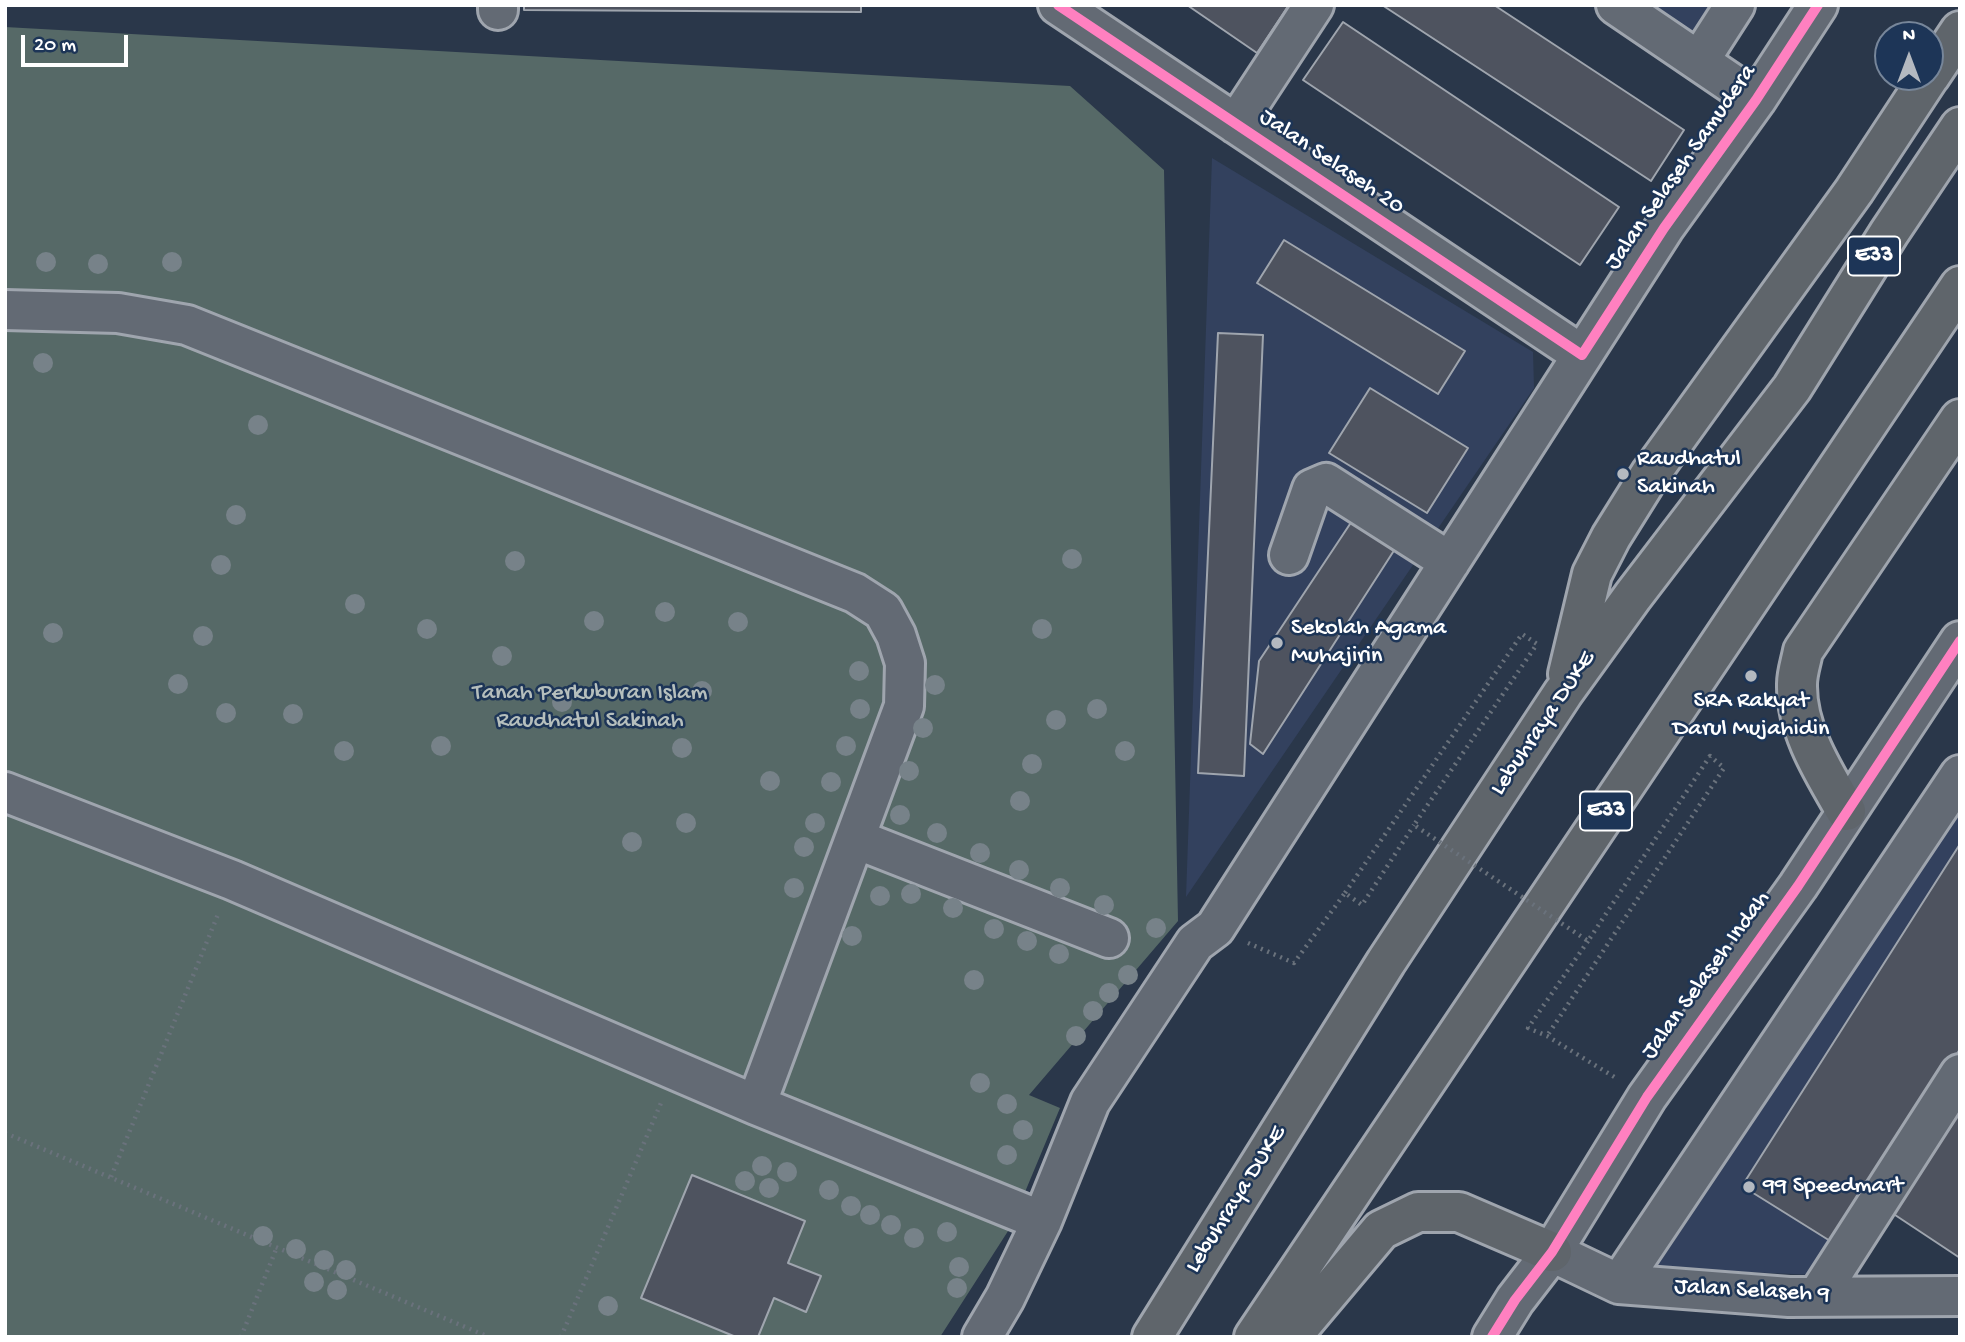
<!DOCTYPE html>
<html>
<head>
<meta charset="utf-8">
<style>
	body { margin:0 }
	#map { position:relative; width:1965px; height:1342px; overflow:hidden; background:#2a374a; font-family:"Gochi Hand",sans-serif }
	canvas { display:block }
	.frame { position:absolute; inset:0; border:7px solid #fff; pointer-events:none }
	.north { position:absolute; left:1874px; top:21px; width:70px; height:70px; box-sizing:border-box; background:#1d3557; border:2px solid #77869a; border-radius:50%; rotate:0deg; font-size:19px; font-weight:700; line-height:28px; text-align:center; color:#fff }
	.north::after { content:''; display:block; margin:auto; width:24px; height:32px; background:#b4b9c0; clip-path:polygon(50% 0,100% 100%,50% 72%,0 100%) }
	.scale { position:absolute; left:21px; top:35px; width:107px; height:32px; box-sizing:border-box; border:4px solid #fff; border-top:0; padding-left:9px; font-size:21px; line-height:24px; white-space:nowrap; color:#fff; -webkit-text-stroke:5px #1d3557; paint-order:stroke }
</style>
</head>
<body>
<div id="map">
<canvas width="1965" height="1342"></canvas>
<div class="frame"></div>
<div class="north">N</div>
<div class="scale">20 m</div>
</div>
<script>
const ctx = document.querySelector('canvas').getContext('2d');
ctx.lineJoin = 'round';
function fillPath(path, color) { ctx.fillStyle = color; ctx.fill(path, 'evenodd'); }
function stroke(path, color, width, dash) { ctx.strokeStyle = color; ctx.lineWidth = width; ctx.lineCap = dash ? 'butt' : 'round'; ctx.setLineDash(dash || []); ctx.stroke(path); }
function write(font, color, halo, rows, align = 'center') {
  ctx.font = font + ' "Gochi Hand",sans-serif'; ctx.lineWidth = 5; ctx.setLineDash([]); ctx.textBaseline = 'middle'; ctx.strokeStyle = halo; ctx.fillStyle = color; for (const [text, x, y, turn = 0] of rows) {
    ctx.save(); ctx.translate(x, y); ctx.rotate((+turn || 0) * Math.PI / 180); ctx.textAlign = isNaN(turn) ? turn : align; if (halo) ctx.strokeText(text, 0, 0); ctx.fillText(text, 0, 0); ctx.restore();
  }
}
fillPath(new Path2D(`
	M1652 5H1756L1724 53Z
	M1212 158 1533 352 1534 388 1186 897Z
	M1960 812V1060L1816 1275 1656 1268Z`), '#33415e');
fillPath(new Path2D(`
	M5 27 1070 86 1164 170 1178 921 1029 1095 1060 1108 1010 1228 940 1337H5Z`), '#566967');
const building = new Path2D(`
	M524 5H861V12L524 10Z
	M1187 5H1289L1257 53Z
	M1382 5H1494L1684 130 1651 181Z
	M1343 22 1619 207 1580 265 1303 80Z
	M1284 240 1465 351 1438 394 1257 283Z
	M1218 333 1263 335 1244 776 1198 773Z
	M1370 388 1468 448 1427 513 1329 453Z
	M1352 521 1395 549 1263 754 1250 744 1259 661Z
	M1960 844V1049L1835 1244 1742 1186Z
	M1960 1100V1258L1886 1209Z
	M692 1175 805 1221 788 1263 821 1276 806 1312 774 1298 758 1337H736L641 1298Z`);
fillPath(building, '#4e535f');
stroke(building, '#9fa5ae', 2);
const minor = new Path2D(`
	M1058 5 1582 355
	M1616 5 1756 100
	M498 10V5
	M1699 61 1735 5
	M1236 124 1314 5
	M5 310 118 313 187 325 855 593 883 611 896 635 905 663 904 706 756 1105
	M1289 555 1312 489 1326 483 1450 562
	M5 792 232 880 756 1105 1042 1221
	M856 839 1109 938
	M1552 1252 1619 1284 1789 1297 1960 1296
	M1619 1284 1960 775
	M1817 1297 1960 1074
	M982 1337 1005 1298 1042 1221 1090 1102 1195 943 1215 928 1664 228 1756 100 1818 5
	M1492 1337 1515 1300 1552 1252 1647 1097 1798 886 1960 641`);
const highway = new Path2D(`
	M1930 76 1960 31
	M1568 674 1592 574 1611 537 1651 473 1854 191 1929 77
	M1846 811C1824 773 1796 730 1797 684 1797 673 1801 662 1803 651L1960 419
	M1152 1337 1386 962 1563 693 1633 596 1792 388 1889 233 1960 127
	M1254 1337 1960 286
	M1291 1337 1381 1230 1418 1212H1459L1552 1252`);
stroke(minor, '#9fa5ae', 44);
stroke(highway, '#9fa5ae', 44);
stroke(new Path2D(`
	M1588 941 1528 1028 1547 1036 1616 1078
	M1248 943 1294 963 1345 893 1362 905 1414 825
	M5 1133 489 1337
	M111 1177 219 912
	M241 1337 277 1247
	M561 1337 661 1103`), '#6a727c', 4.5, [2, 5]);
stroke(minor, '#636a74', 38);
stroke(highway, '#5f656b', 38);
stroke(new Path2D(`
	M1345 893 1522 634 1537 644 1414 825 1588 941 1710 756 1724 768 1547 1036`), '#6a727c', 4.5, [2, 5]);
stroke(new Path2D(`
	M1058 5 1582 355 1664 228 1756 100 1818 5
	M1492 1337 1515 1300 1552 1252 1647 1097 1798 886 1960 641`), '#ff80c0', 10);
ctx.fillStyle = '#778289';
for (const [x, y] of [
	[46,262],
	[172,262],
	[98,264],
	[43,363],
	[258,425],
	[236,515],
	[1072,559],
	[515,561],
	[221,565],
	[355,604],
	[665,612],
	[594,621],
	[738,622],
	[427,629],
	[1042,629],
	[53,633],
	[203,636],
	[502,656],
	[859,671],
	[178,684],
	[935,685],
	[702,691],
	[562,702],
	[860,709],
	[1097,709],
	[226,713],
	[293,714],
	[1056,720],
	[923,728],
	[441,746],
	[846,746],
	[682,748],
	[344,751],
	[1125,751],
	[1032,764],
	[909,771],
	[770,781],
	[831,782],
	[1020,801],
	[900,815],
	[686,823],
	[815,823],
	[937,833],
	[632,842],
	[804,847],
	[980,853],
	[1019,870],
	[794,888],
	[1060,888],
	[911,894],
	[880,896],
	[1104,905],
	[953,908],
	[1156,928],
	[994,929],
	[852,936],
	[1027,941],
	[1059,954],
	[1128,975],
	[974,980],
	[1109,993],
	[1093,1011],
	[1076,1036],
	[980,1083],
	[1007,1104],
	[1023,1130],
	[1007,1155],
	[762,1166],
	[787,1172],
	[745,1181],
	[769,1188],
	[829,1190],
	[851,1206],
	[870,1215],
	[891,1225],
	[947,1232],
	[263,1236],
	[914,1238],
	[296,1249],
	[324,1260],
	[959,1267],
	[346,1270],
	[314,1282],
	[957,1288],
	[337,1290],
	[608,1306]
]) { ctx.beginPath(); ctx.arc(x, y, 10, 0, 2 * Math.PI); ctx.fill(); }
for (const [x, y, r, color] of [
	[1623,474,7,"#b4b9c0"],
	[1277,643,7,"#b4b9c0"],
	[1751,676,7,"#b4b9c0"],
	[1749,1187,7,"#b4b9c0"]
]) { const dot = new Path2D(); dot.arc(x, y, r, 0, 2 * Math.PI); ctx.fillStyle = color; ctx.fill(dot); stroke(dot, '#1d3557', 2.5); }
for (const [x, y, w] of [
	[1874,256,52],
	[1606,811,52]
]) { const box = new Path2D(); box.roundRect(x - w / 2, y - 19.5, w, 39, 5); ctx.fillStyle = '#1d3557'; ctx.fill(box); stroke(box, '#fff', 2); }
write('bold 23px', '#fff', null, [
	["E33",1874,256],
	["E33",1606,811]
]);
write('24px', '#fff', '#1d3557', [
	["Jalan Selaseh 20",1331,163,34],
	["Jalan Selaseh Samudera",1682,168,-55],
	["Lebuhraya DUKE",1544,724,-56],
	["Jalan Selaseh Indah",1707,976,-54],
	["Lebuhraya DUKE",1237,1200,-58],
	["Jalan Selaseh 9",1752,1292,3]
]);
write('24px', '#fff', '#1d3557', [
	["Raudhatul",1637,460],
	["Sakinah",1637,488],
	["Sekolah Agama",1291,629],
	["Muhajirin",1291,657],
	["SRA Rakyat",1751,702,"center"],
	["Darul Mujahidin",1751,730,"center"],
	["99 Speedmart",1763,1187]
], 'left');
write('24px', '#b6bfbd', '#1d3557', [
	["Tanah Perkuburan Islam",590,694],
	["Raudhatul Sakinah",590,722]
]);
</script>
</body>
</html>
